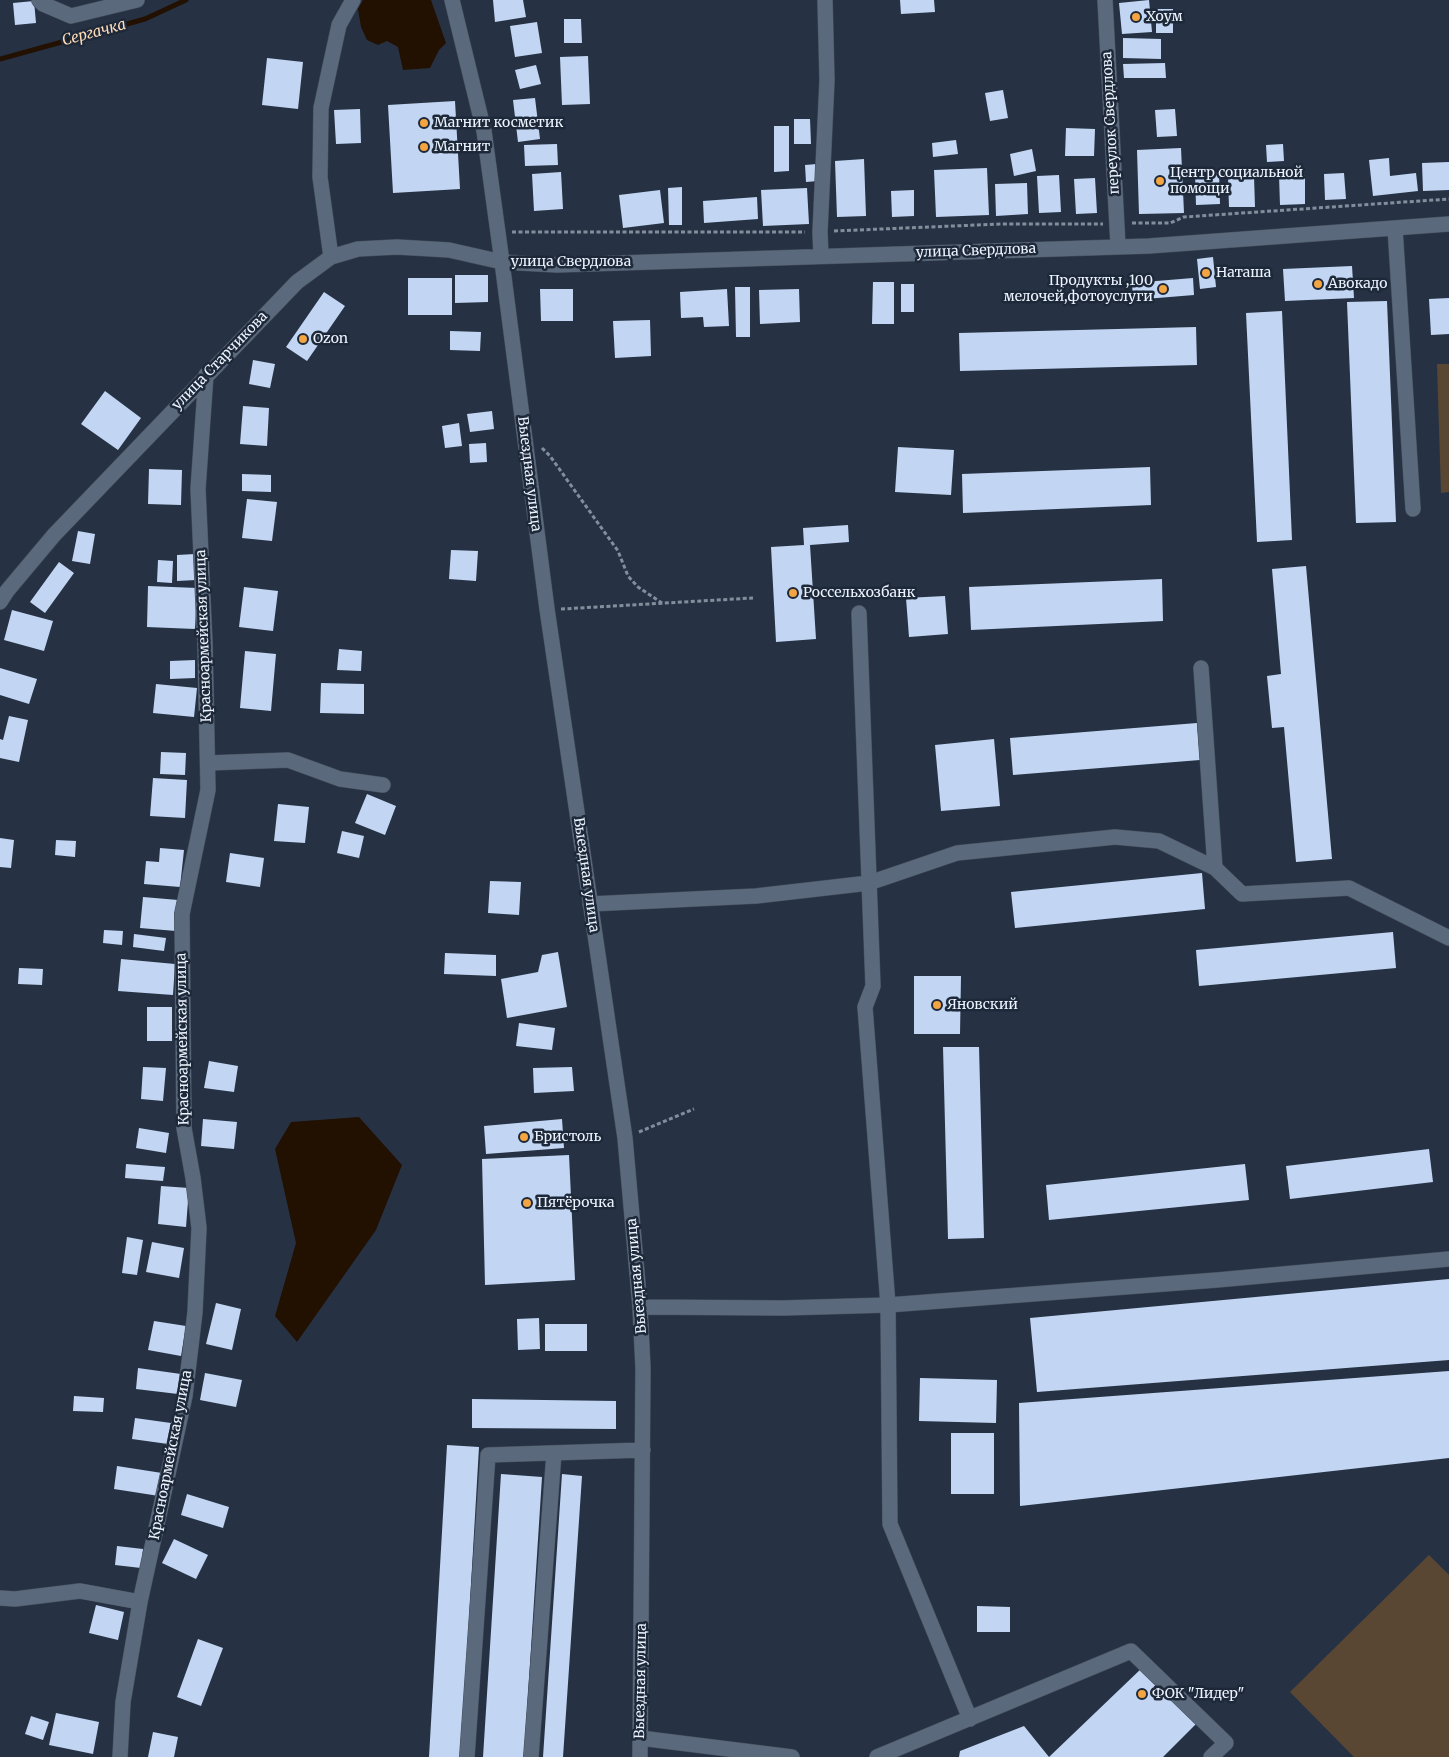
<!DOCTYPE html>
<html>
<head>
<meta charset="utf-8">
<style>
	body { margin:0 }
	canvas { display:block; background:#263244 }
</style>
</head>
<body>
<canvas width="1449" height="1757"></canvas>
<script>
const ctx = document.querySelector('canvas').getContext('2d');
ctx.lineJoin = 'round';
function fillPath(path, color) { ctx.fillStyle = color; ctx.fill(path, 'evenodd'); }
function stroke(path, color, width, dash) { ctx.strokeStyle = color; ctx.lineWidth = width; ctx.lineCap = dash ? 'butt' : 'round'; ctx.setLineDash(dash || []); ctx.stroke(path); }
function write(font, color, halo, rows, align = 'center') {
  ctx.font = font + ' Merriweather,serif'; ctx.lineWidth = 5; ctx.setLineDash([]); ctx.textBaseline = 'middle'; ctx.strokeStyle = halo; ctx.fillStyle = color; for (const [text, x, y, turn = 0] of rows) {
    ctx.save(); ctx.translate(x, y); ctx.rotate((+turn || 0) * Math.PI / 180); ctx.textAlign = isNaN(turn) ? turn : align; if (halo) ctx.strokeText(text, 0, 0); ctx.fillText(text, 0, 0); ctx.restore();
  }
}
fillPath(new Path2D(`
	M1437 364H1449V492L1441 493Z
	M1429 1555 1449 1575V1757H1354L1290 1692Z`), '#594734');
fillPath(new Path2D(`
	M363 0H431L446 43 439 50 430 68 403 70 398 47 387 41 378 45 367 40 361 27 358 9Z
	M359 1117 402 1165 376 1230 297 1342 275 1316 296 1243 275 1149 291 1122Z`), '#221000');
stroke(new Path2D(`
	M0 59 145 19 186 0`), '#221000', 5);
fillPath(new Path2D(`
	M493 0H523L526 17 495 22Z
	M900 0H934L935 12 901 14Z
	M1149 0 1152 32 1122 34 1119 3Z
	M34 1 36 23 15 25 13 3Z
	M1156 9H1173V33H1156Z
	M564 19H581L582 43H564Z
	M537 22 542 53 515 57 510 26Z
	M1123 38 1161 39V59L1123 58Z
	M588 56 590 104 562 105 560 57Z
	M267 58 303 62 298 109 262 105Z
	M1165 63 1166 78H1124L1123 64Z
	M536 65 541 84 520 89 515 70Z
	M1003 90 1008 118 990 121 985 93Z
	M535 98 540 139 518 142 513 100Z
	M455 101 460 189 393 193 388 105Z
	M360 109 361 143 336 144 334 110Z
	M1175 109 1177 136 1157 137 1155 110Z
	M794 119H810L811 144H794Z
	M774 126H789V171L774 172Z
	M1066 128 1095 129 1094 156H1065Z
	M956 140 958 154 933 157 932 143Z
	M557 144 558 165 525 166 524 145Z
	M1283 144 1284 161 1267 162 1266 145Z
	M1181 148 1184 213 1139 214 1137 150Z
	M1032 149 1036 171 1014 176 1010 154Z
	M1389 158 1390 176 1416 173 1418 191 1373 196 1369 160Z
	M864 159 866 216 837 217 835 161Z
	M1449 162V190L1423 191 1422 163Z
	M817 164 818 181 806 182 805 165Z
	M987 168 989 215 936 217 934 170Z
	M561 172 563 209 534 211 532 174Z
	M1219 172 1220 204 1196 205 1195 173Z
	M1344 173 1346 199 1325 200 1324 174Z
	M1059 175 1061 212 1039 213 1037 176Z
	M1279 175H1305V204L1280 205Z
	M1228 176H1254L1255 207H1229Z
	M1095 178 1097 213 1076 214 1074 179Z
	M1027 183 1028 214 996 216 995 184Z
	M682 187V225H669L668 188Z
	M807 188 809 224 763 226 761 190Z
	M660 190 664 223 623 228 619 195Z
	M914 190V216L892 217 891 191Z
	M757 197 758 219 704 223 703 201Z
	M1213 257 1216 287 1200 289 1197 259Z
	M1352 266 1354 298 1285 301 1283 269Z
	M455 275H488V302L455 303Z
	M408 278H452V315H408Z
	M1193 278 1194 295 1133 300 1132 283Z
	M873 282H894V324H872Z
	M901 284H914V312H901Z
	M735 287H750V337H736Z
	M540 289H573V321H541Z
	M727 289 729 326 704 327 703 317 681 318 680 292Z
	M799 289 800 322 760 324 759 290Z
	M324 292 345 306 307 361 286 347Z
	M1449 298V334L1431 335 1429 299Z
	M1387 301 1396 522 1356 523 1347 302Z
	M1282 311 1292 540 1257 542 1246 313Z
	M650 320 651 356 615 358 613 321Z
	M1196 327 1197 365 960 371 959 333Z
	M450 331 481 332 480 351 450 350Z
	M253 360 275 364 270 388 249 384Z
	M105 391 141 418 118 450 81 424Z
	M243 406 269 408 267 446 240 444Z
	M492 411 494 429 470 432 467 414Z
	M459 423 462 446 445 448 442 426Z
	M486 443 487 462 470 463 469 444Z
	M898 447 954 450 951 495 895 492Z
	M1150 467 1151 505 963 513 962 474Z
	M149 469 182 470 181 505 148 504Z
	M242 474 271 475V492L242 491Z
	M247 499 277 502 272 541 242 538Z
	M848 525 849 542 810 545 816 639 776 642 771 547 804 545 803 528Z
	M78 531 95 534 90 564 72 561Z
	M451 550 478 551 476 581 449 579Z
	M195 554 196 580 177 581V555Z
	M158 560 173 561 172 583 157 582Z
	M59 562 74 573 45 613 30 602Z
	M1306 566 1332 859 1296 862 1284 727 1272 728 1267 676 1281 674 1272 569Z
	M1162 579 1163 621 971 630 969 587Z
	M148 586 197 588 195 629 147 627Z
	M244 587 278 591 273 631 239 627Z
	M945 596 948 634 909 637 906 598Z
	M12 610 53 621 44 651 4 640Z
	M339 649 362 651 361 671 337 670Z
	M245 651 276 654 271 711 240 708Z
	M195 660V678L170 679V661Z
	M0 668 37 679 29 704 0 695Z
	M321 683 364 684V714L320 713Z
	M156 684 197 688 194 717 153 713Z
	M9 716 28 720 19 762 0 758V739L3 740Z
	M1197 723 1200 760 1013 775 1010 738Z
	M994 739 1000 806 941 811 935 745Z
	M161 752 186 753 185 775 160 774Z
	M153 778 187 780 185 818 150 816Z
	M367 794 396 806 385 835 355 823Z
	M278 804 309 807 305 843 274 841Z
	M342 831 364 836 359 858 337 853Z
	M0 838 14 840 11 868 0 867Z
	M56 840 76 841 75 857 55 855Z
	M160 848 184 850 180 887 144 884 146 861 159 862Z
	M230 853 264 858 260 887 226 882Z
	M1202 873 1205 909 1015 928 1011 892Z
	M490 881 521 882 519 915 488 913Z
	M143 897 178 900 176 931 140 928Z
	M104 930 123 931 122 945 103 943Z
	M1393 932 1396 968 1199 986 1196 950Z
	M134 934 166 938 164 951 133 947Z
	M558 952 567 1007 507 1018 501 979 538 972 542 955Z
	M445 953 496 955V976L444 974Z
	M121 959 175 964 173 995 118 991Z
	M19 968 43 969 42 985 18 984Z
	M914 976H961L960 1034H914Z
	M147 1007H172V1041H147Z
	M519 1023 555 1028 552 1050 516 1046Z
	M943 1047H979L984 1238 948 1239Z
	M209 1061 238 1066 234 1092 204 1088Z
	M143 1067 166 1068 163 1101 141 1099Z
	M572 1067 574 1091 534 1093 533 1068Z
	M203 1119 237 1122 234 1149 201 1146Z
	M562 1119 564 1148 486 1154 484 1126Z
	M139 1128 169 1133 166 1153 136 1148Z
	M1429 1149 1433 1182 1290 1199 1286 1166Z
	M569 1155 575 1280 485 1285 482 1159Z
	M126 1164 165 1167 163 1181 125 1178Z
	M1245 1164 1249 1200 1049 1220 1046 1185Z
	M161 1186 189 1188 186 1227 158 1224Z
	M127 1237 143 1240 137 1275 122 1273Z
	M152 1242 184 1248 179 1278 146 1272Z
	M1449 1279V1360L1037 1392 1030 1318Z
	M216 1303 241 1309 232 1350 206 1344Z
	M539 1318 540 1349 518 1350 517 1319Z
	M154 1321 186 1326 181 1356 148 1350Z
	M545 1324H587V1351H545Z
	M138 1368 181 1374 178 1394 136 1389Z
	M1449 1371V1458L1020 1506 1019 1403Z
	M205 1373 242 1380 236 1407 200 1400Z
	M920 1378 997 1380 996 1423 919 1421Z
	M74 1396 104 1398 103 1412 73 1411Z
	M472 1399 616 1401V1429L472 1428Z
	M135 1418 171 1423 168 1444 132 1439Z
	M951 1433H994V1494H951Z
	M447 1445 479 1447 461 1757H429Z
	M117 1466 162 1473 159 1496 114 1489Z
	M501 1474 542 1477 524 1757H483Z
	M562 1474 582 1476 563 1757H543Z
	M187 1494 229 1507 223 1528 181 1515Z
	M174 1539 208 1555 196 1579 162 1563Z
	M117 1546 143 1549 141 1568 115 1565Z
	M96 1605 124 1612 118 1640 89 1633Z
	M977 1606 1010 1607V1632H977Z
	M198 1639 223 1648 201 1706 177 1697Z
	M1143 1667 1198 1722 1163 1757H959L960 1751 1024 1726 1049 1757Z
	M56 1713 99 1722 93 1754 49 1745Z
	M31 1716 49 1722 43 1740 25 1734Z
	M153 1732 178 1737 174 1757H148Z`), '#c2d6f3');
const minor = new Path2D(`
	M39 0 43 4 71 16 137 0
	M452 0 484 131 502 262 547 609 625 1138 640 1307 643 1368 640 1757
	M1105 0 1118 246
	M1395 228 1413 509
	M821 256 820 232 827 80 825 0
	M331 257 320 177 321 108 339 25 353 0
	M0 602 7 591 54 535 297 282 331 257 358 249 397 247 449 250 502 262 557 265 1149 246 1449 224
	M859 613 873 986 865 1007 888 1305 890 1524 970 1719
	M1201 668 1215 868
	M208 763 288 760 340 779 383 785
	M590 904 756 896 869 883 957 853 1115 837 1159 841 1215 868 1242 894 1349 888 1449 938
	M640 1307 783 1308 888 1305 1217 1280 1449 1259
	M0 1598 15 1599 80 1591 140 1602
	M640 1738 792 1757
	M120 1757 123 1702 140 1602 185 1396 195 1312 199 1228 193 1178 184 1128 182 914 208 790 205 643 198 489 206 375
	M467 1757 488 1455 643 1450
	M531 1757 554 1453
	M877 1757 1131 1651 1226 1743 1211 1757`);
stroke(minor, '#444e5d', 16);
stroke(new Path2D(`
	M1132 223H1170L1184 217 1449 199
	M834 231 1001 224H1103
	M512 232H805
	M542 448 550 456 618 551 628 576 638 587 662 603
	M561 609 753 598
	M639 1132 694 1109`), '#838d9c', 3, [4, 2.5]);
stroke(minor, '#5b697c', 15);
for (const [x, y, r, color] of [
	[1136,17,5,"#f3a443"],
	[424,123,5,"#f3a443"],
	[424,147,5,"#f3a443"],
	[1160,181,5,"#f3a443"],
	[1206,273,5,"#f3a443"],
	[1318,284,5,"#f3a443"],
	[1163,289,5,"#f3a443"],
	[303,339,5,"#f3a443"],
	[793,593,5,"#f3a443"],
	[937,1005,5,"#f3a443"],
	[524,1137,5,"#f3a443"],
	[527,1203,5,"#f3a443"],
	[1142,1694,5,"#f3a443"]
]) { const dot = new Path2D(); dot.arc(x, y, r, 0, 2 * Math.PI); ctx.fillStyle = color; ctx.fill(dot); stroke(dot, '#1d2839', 2); }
write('14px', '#ebf3fe', '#1d2839', [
	["Хоум",1146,17],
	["Магнит косметик",434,123],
	["Магнит",434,147],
	["Центр социальной",1170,173],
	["помощи",1170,189],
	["Наташа",1216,273],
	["Продукты ,100",1153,281,"right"],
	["мелочей,фотоуслуги",1153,297,"right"],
	["Авокадо",1328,284],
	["Ozon",313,339],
	["Россельхозбанк",803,593],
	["Яновский",947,1005],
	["Бристоль",534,1137],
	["Пятёрочка",537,1203],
	["ФОК \"Лидер\"",1152,1694]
], 'left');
write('14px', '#ebf3fe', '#1d2839', [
	["переулок Свердлова",1111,123,-93],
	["улица Свердлова",976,251,-2],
	["улица Свердлова",571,262],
	["улица Старчикова",220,361,-46],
	["Выездная улица",529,474,83],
	["Красноармейская улица",204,636,-92],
	["Выездная улица",586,875,82],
	["Красноармейская улица",183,1039,-91],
	["Выездная улица",637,1276,-95],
	["Красноармейская улица",171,1455,-79],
	["Выездная улица",641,1681,-89]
]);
write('italic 15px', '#ffdcb8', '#1d2839', [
	["Сергачка",94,33,-15]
]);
</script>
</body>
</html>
